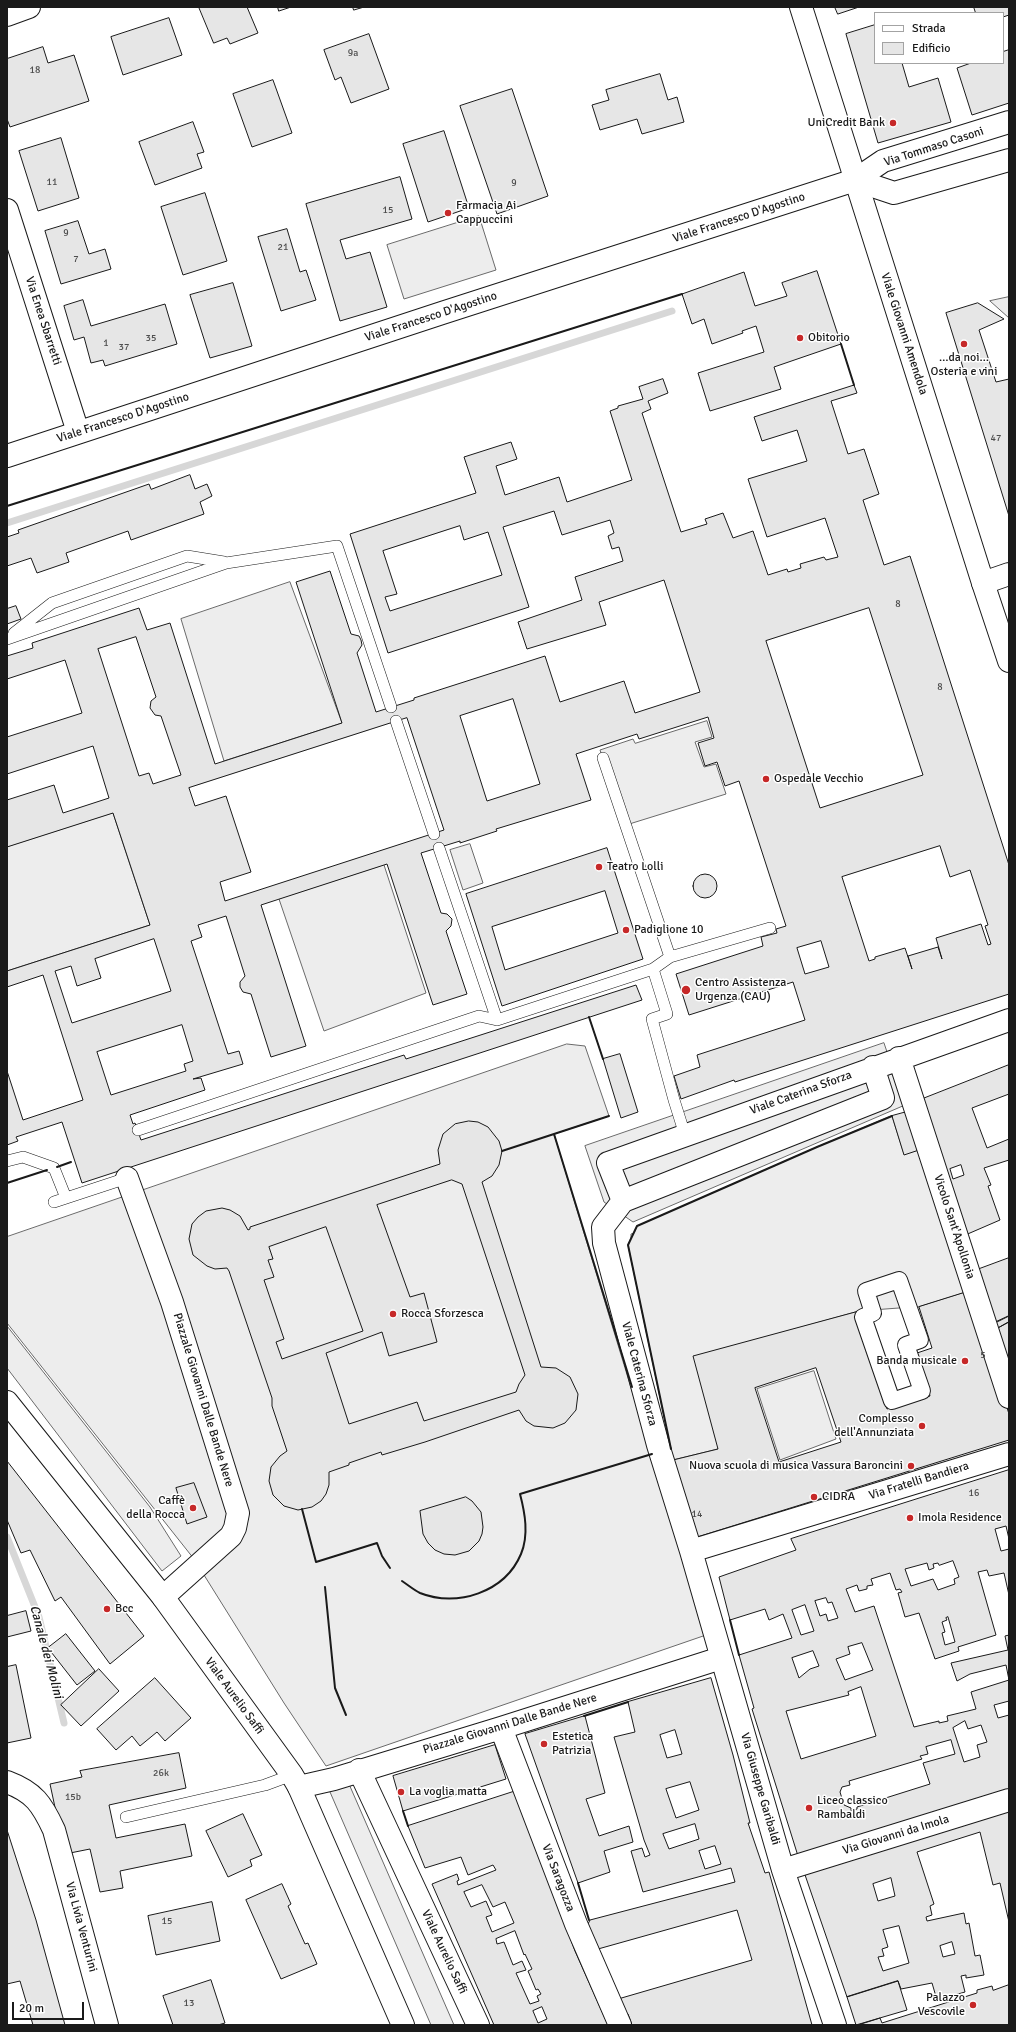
<!DOCTYPE html>
<html>
<head>
<meta charset="utf-8">
<style>
	body { margin:0 }
	#map { position:relative; width:1016px; height:2032px; overflow:hidden; background:#fff; font-family:Signika,sans-serif }
	canvas { display:block }
	.frame { position:absolute; inset:0; border:8px solid #1a1a1a; pointer-events:none }
	.legend { position:absolute; left:874px; top:12px; width:130px; height:52px; box-sizing:border-box; background:#fff; border:1px solid #a3a3a3; margin:0; padding:5px 7px; list-style:none; font-size:12px; color:#1a1a1a }
	.legend li { display:flex; align-items:center; gap:8px; height:20px }
	.legend b { width:20px; border:1px solid #a3a3a3 }
	.scale { position:absolute; left:12px; top:2002px; width:72px; height:18px; box-sizing:border-box; border:2px solid #1a1a1a; border-top:0; padding-left:5px; font-size:12px; line-height:14px; white-space:nowrap; color:#1a1a1a; -webkit-text-stroke:3px #fff; paint-order:stroke }
</style>
</head>
<body>
<div id="map">
<canvas width="1016" height="2032"></canvas>
<div class="frame"></div>
<ul class="legend">
<li><b style="height:5px;background:#fff"></b>Strada</li>
<li><b style="height:11px;background:#e6e6e6"></b>Edificio</li>
</ul>
<div class="scale">20 m</div>
</div>
<script>
const ctx = document.querySelector('canvas').getContext('2d');
ctx.lineJoin = 'round';
function fillPath(path, color) { ctx.fillStyle = color; ctx.fill(path, 'evenodd'); }
function stroke(path, color, width, dash) { ctx.strokeStyle = color; ctx.lineWidth = width; ctx.lineCap = dash ? 'butt' : 'round'; ctx.setLineDash(dash || []); ctx.stroke(path); }
function write(font, color, halo, rows, align = 'center') {
  ctx.font = font + ' Signika,sans-serif'; ctx.lineWidth = 3; ctx.setLineDash([]); ctx.textBaseline = 'middle'; ctx.strokeStyle = halo; ctx.fillStyle = color; for (const [text, x, y, turn = 0] of rows) {
    ctx.save(); ctx.translate(x, y); ctx.rotate((+turn || 0) * Math.PI / 180); ctx.textAlign = isNaN(turn) ? turn : align; if (halo) ctx.strokeText(text, 0, 0); ctx.fillText(text, 0, 0); ctx.restore();
  }
}
const built = new Path2D(`
	M479 216 496 270 404 299 387 245Z
	M1009 297V318L990 301Z
	M290 582 342 723 224 761 181 619Z
	M707 721 712 737 695 742 704 767 716 764 726 794 626 825 600 750 633 739 635 743Z
	M113 813 150 925 7 971V847Z
	M470 844 483 883 463 890 450 850Z
	M384 865 426 993 324 1031 279 899Z
	M884 1043 905 1105 633 1222 604 1202 585 1146Z
	M567 1044 585 1046 609 1116 554 1134 706 1635 326 1766 284 1703 194 1559 7 1323V1237Z
	M892 1116 904 1154 925 1148 970 1291 912 1309V1307L859 1311 777 1334 718 1449 673 1460 628 1245 631 1238V1234L634 1233 637 1226 817 1147Z
	M7 1326 150 1507 181 1556 162 1571 7 1368Z
	M814 1371 836 1439 780 1460 757 1389Z
	M349 1784 454 2025H431L330 1792Z`);
fillPath(built, '#ededed');
stroke(built, '#6a6a6a', 1);
stroke(new Path2D(`
	M7 523 672 311
	M7 1537 39 1617 64 1723`), '#d7d7d7', 7);
const building = new Path2D(`
	M199 7H247L258 33 230 44 227 38 214 43Z
	M278 7H291L279 11Z
	M353 7H364L354 10Z
	M835 7H859L838 14Z
	M974 7H1009V15L1003 17V13H976Z
	M169 18 182 55 123 75 111 37Z
	M875 25V63H902L909 87 938 78 951 122 878 143 846 34Z
	M369 34 389 89 351 103 341 77 335 80 324 50Z
	M43 47 48 63 74 55 89 101 10 127 7 119V59Z
	M1009 50V103L972 115 957 68 971 63H1003V52Z
	M660 74 668 100 677 97 684 122 642 134 637 119 600 130 592 105 609 100 606 90Z
	M273 80 292 133 252 147 233 94Z
	M512 89 548 196 497 214 460 106Z
	M193 122 204 152 197 154 202 168 155 185 139 142Z
	M444 131 469 208 428 222 403 144Z
	M61 138 79 198 38 211 19 151Z
	M400 177 412 219 340 240 346 259 370 252 387 307 340 321 306 204Z
	M205 193 227 261 183 275 161 207Z
	M78 221 89 254 105 249 111 269 61 284 45 231Z
	M287 229 300 272 306 270 316 300 281 311 258 237Z
	M817 271 841 344 774 367 781 389 710 411 698 373 764 352 756 326 742 331 743 333 712 344 704 319 692 324 682 294 744 272 755 306 787 296 782 283Z
	M233 283 252 346 210 358 190 295Z
	M83 300 91 326 165 304 177 344 105 366 103 360 91 363 84 337 74 340 64 306Z
	M978 303 1004 319 979 330 996 382 1009 379V516L946 313Z
	M663 379 668 393 648 401 651 409 642 413 681 532 707 524 705 519 723 513 733 538 753 531 768 575 787 569 788 572 801 568 800 564 824 557 826 560 838 557 825 518 767 537 748 479 807 461 797 430 762 441 754 417 854 385 857 393 831 401 848 454 864 449 879 494 863 500 884 565 910 556 1009 865V994L735 1082 734 1080 681 1099 674 1076 700 1067 697 1055 805 1020 793 982 689 1015 676 974 763 946 761 937 777 933 776 929 786 926 739 781 725 786 717 762 705 766 698 743 714 738 708 717 639 739 637 734 576 754 591 800 496 829 497 831 460 843V841L421 853 441 913 447 914 452 919 451 926 446 931 467 994 433 1005 387 864 384 865 261 905 306 1046 271 1057 251 994 243 992 240 987V982L245 976 226 916 198 925 202 937 191 941 228 1054 239 1051 243 1064 193 1079 201 1078 205 1090 130 1115 133 1124 135 1123 141 1140 404 1055 406 1059 636 985 642 1000 82 1183 62 1122 16 1137 18 1141 7 1145V1071L23 1120 83 1100 43 975 7 987V971L150 925 113 813 7 847V800L54 785 63 813 109 798 93 746 7 774V737L82 713 65 660 7 679V656L33 648 32 643 139 608 147 630 170 623 215 764 342 723 296 582 330 571 351 634 359 636 361 640 362 645 357 653 376 712 414 700V698L545 656 560 702 624 681 635 713 700 692 664 580 599 602 606 625 527 649 518 622 582 600 575 577 623 561 619 547 612 549 608 536 614 533 610 520 562 535 554 511 503 527 529 607 388 653 350 534 476 493 464 457 511 442 517 459 496 466 505 495 559 477 567 502 632 480 610 411 618 408V406L643 399 639 387ZM460 526 464 540 488 532 502 575 390 611 385 597 397 594 383 551ZM869 608 923 775 820 808 766 641ZM136 637 156 697 151 701 150 708 155 715 161 716 181 775 153 784 149 773 139 776 98 649ZM513 699 540 784 487 801 460 716ZM407 718 444 830 225 901 220 882 251 872 226 796 195 806 189 788ZM940 846 950 877 970 870 988 925 985 926 991 944 988 945 981 924 936 938 942 959 938 947 908 956 912 969 905 948 875 957V959L869 961 842 877ZM154 939 171 991 72 1023 55 971 71 966 77 986 101 978 95 959ZM821 941 829 967 805 974 797 948ZM182 1025 193 1061 184 1064 186 1071 111 1095 97 1052Z
	M190 475 195 489 207 484 212 496 200 502 204 514 131 540 128 531 66 553 69 562 37 573 31 558 7 566V537L19 533 18 530 149 484 151 489Z
	M16 606 21 619 7 624V609Z
	M607 848 643 959 502 1006 466 894ZM605 891 618 933 505 970 492 927Z
	M693 886a12 12 0 1 1 24 0a12 12 0 1 1-24 0Z
	M620 1054 638 1112 621 1118 603 1059Z
	M1009 1065V1094L972 1108 987 1148 1009 1139V1160L984 1168 991 1185 988 1186 1000 1220 963 1236 920 1100ZM961 1165 964 1175 953 1179 950 1169Z
	M914 1110 925 1148 904 1155 892 1116Z
	M469 1121 478 1122 488 1127 499 1141 502 1151 499 1165 492 1176 482 1182 541 1367 556 1368 570 1377 578 1394 576 1410 565 1423 553 1428 534 1426 526 1421 519 1410 425 1442 382 1455 381 1452 349 1463V1465L329 1472V1485L326 1494 321 1501 312 1507 298 1510 284 1506 273 1495 269 1481 271 1467 280 1456 287 1451 272 1406V1398L229 1271 227 1268 215 1269 207 1266 193 1255 189 1239 192 1224 198 1217 206 1211 222 1208 230 1210 240 1216 248 1230 250 1229V1227L440 1164 438 1150 443 1134 455 1124ZM452 1180 462 1184 525 1375 519 1384 516 1392 424 1421 417 1402 349 1424 326 1353 382 1332 389 1356 437 1342 424 1293 410 1297 377 1205ZM326 1227 363 1331 282 1359 276 1342 284 1339 264 1280 274 1277 268 1260 273 1259 269 1247Z
	M1009 1258V1316L993 1324 974 1271Z
	M970 1291 1009 1414V1440L694 1538 673 1460 718 1449 693 1356 859 1311 887 1409 930 1396 917 1353 932 1348 919 1307ZM816 1368 841 1442 779 1462 755 1388Z
	M1009 1316V1322L996 1329 994 1323Z
	M1009 1322V1375L995 1330Z
	M7 1461 144 1636 110 1664 61 1597 55 1601 30 1550 21 1553 7 1520Z
	M1009 1470V1539L1006 1526 995 1529 1001 1551 1009 1549V1595L1004 1573 989 1576 987 1570 978 1572 996 1635 958 1647 959 1651 935 1659 919 1613 905 1617 898 1593 902 1592 900 1589 896 1590 890 1573 871 1579 873 1585 867 1586V1589L859 1591 857 1585 846 1589 855 1612 874 1606 914 1727 939 1721V1723L948 1721 947 1716 976 1709 971 1692 1009 1680 1006 1665 970 1674 957 1681 951 1663 1008 1650 1005 1636 1009 1635V1701L994 1705 998 1718 1009 1715V1795L798 1856 752 1709 754 1708 739 1655 792 1638 783 1614 769 1620 765 1609 730 1620 719 1577 796 1550 791 1539ZM953 1561 959 1577 954 1579 955 1584 938 1590 933 1579 911 1586 905 1569 927 1563 929 1570 934 1568 933 1564 938 1563 939 1565ZM826 1598 828 1603 832 1602 838 1618 828 1621 826 1614 820 1616 815 1601ZM805 1605 814 1631 801 1635 792 1610ZM948 1617 955 1642 945 1645 942 1633 945 1632 942 1622 947 1620 946 1618ZM862 1643 873 1670 845 1680 836 1659 850 1654 848 1647ZM813 1651 819 1666 810 1669 799 1678 792 1658ZM861 1687 876 1736 801 1759 786 1711 849 1695 848 1692ZM965 1721 968 1729 981 1725 987 1742 977 1745 980 1757 964 1762 953 1728ZM951 1740 955 1754 923 1763 930 1784 857 1807V1809L851 1811V1808L844 1805 840 1792 842 1787 850 1785 849 1781 922 1759 920 1756 928 1754 926 1747Z
	M194 1483 207 1517 187 1524 176 1488Z
	M466 1497 472 1501 481 1512 483 1527 482 1534 479 1541 469 1551 455 1555 444 1554 435 1550 428 1543 423 1534 420 1511Z
	M26 1611 31 1631 7 1637V1616Z
	M66 1634 95 1671 77 1685 48 1648Z
	M16 1665 31 1738 7 1743V1667Z
	M99 1669 119 1691 81 1726 61 1705Z
	M155 1678 191 1718 165 1741 157 1732 140 1746 132 1736 116 1750 97 1729Z
	M711 1678 733 1755 750 1823H748L765 1873 769 1872 812 2025H632L628 2014 625 2015 618 1999 752 1960 737 1910 598 1949 588 1924 590 1920 735 1882 731 1868 643 1892 631 1851 642 1848 645 1857 650 1855 644 1840 614 1737 635 1732 628 1702ZM675 1730 682 1754 667 1758 660 1735ZM690 1782 699 1810 676 1818 666 1789ZM695 1824 699 1839 669 1849 663 1834ZM715 1846 721 1864 705 1869 699 1851Z
	M585 1716 605 1793 586 1799 599 1836 629 1826 633 1842 604 1851 610 1872 578 1883 525 1734Z
	M495 1745 506 1779 403 1811 393 1776Z
	M179 1753 186 1788 109 1805 116 1838 185 1824 192 1856 120 1871 123 1888 100 1892 90 1849 65 1854 50 1784 82 1777 80 1771Z
	M516 1791 575 1951 608 2025H494L432 1884 457 1874 459 1880 457 1881 458 1885 496 1870 493 1865 468 1875 461 1857 425 1868 408 1826ZM482 1885 493 1907 505 1902 514 1923 492 1932 486 1917 492 1915 486 1901 471 1907 464 1892ZM515 1931 524 1955 525 1954 532 1969 528 1971 536 1990 538 1989 541 1994 537 1996 539 2001 530 2004 516 1973 526 1970 522 1961 513 1965 504 1942 497 1944 496 1939ZM542 2007 547 2019 538 2023 533 2011Z
	M1009 1808V1922L1000 1883 993 1885 980 1832 917 1852 934 1904 930 1906 932 1915 926 1917 927 1921 964 1913 966 1924 969 1923 975 1956 980 1955 984 1975 966 1978V1975L961 1976 965 1992 937 2000 932 1983 901 1989 898 1981 847 1997 803 1869ZM891 1878 895 1896 878 1901 873 1884ZM899 1926 909 1963 883 1971 878 1957 884 1956 882 1949 888 1947 883 1930ZM952 1942 955 1954 943 1957 940 1946Z
	M243 1814 262 1855 250 1860 252 1866 228 1877 206 1831Z
	M7 1830 36 1920 65 2025H33L20 1981 7 1984Z
	M282 1884 291 1904 288 1906 305 1944 308 1943 317 1964 281 1979 246 1900Z
	M212 1902 220 1941 156 1955 148 1916Z
	M211 1980 225 2023 218 2025H173L163 1996Z
	M898 1981 907 2010 856 2025 847 1997Z
	M1009 1985V2025H858L880 2018 882 2023 977 1993V1990L992 1986 993 1990Z`);
fillPath(building, '#e6e6e6');
stroke(building, '#1a1a1a', 1);
const service = new Path2D(`
	M14 633 52 603 187 556 224 562
	M7 639 226 563 337 546 391 707
	M396 721 434 834
	M603 758 670 957 653 969
	M439 848 497 1020
	M670 957 770 928
	M138 1130 479 1016 497 1020 653 969 667 1014 652 1019 674 1100 685 1135
	M7 1161 23 1157 54 1168 66 1198
	M54 1202 127 1178V1176
	M126 1817 265 1785 292 1775`);
const pedestrian = new Path2D(`
	M899 1280 920 1340 906 1345 922 1391 892 1401 863 1317 873 1313 866 1291Z`);
const minor = new Path2D(`
	M7 15 29 7
	M855 180 883 161 1009 122
	M855 180 894 193 1009 160
	M7 210 78 432
	M983 583 1009 661
	M899 1058 1009 1397
	M127 1178 172 1302 238 1513 235 1528 231 1536 163 1597
	M623 1201 883 1098 873 1067
	M691 1551 1009 1454
	M501 1728 576 1924 620 2025
	M359 1770 478 2025
	M7 1782C34 1792 42 1804 54 1830L107 2025
	M299 1787 334 1779 501 1728 721 1658
	M783 1870 1009 1800
	M835 2025 783 1870 691 1551 658 1445 604 1243 603 1227 623 1201 608 1163 1009 1020`);
const tertiary = new Path2D(`
	M801 7 983 583 1009 574
	M7 456 442 313 855 180
	M7 1402 163 1597 292 1775 299 1787 403 2025`);
stroke(service, '#1a1a1a', 12);
stroke(pedestrian, '#1a1a1a', 18);
stroke(minor, '#1a1a1a', 24);
stroke(tertiary, '#1a1a1a', 24);
stroke(service, '#fff', 11);
stroke(pedestrian, '#fff', 16);
stroke(minor, '#fff', 22);
stroke(tertiary, '#fff', 22);
stroke(new Path2D(`
	M841 344 854 385
	M7 506 682 294
	M589 1017 603 1059
	M554 1134 609 1116
	M502 1151 554 1134 632 1387
	M57 1167 71 1162
	M7 1183 47 1170
	M671 1449 628 1245 637 1226 817 1147 892 1116
	M302 1509 316 1562 377 1543 382 1556 390 1568
	M402 1581C408 1585 414 1590 420 1593 457 1608 505 1592 521 1554 529 1535 525 1513 520 1494L652 1454
	M325 1587 335 1688 346 1715
	M730 1620 739 1655
	M584 1716 628 1702
	M403 1811 408 1826
	M578 1883 589 1920`), '#1a1a1a', 2);
for (const [x, y, r, color] of [
	[893,123,4,"#c62828"],
	[448,213,4,"#c62828"],
	[800,338,4,"#c62828"],
	[964,344,4,"#c62828"],
	[766,779,4,"#c62828"],
	[599,867,4,"#c62828"],
	[626,930,4,"#c62828"],
	[686,990,5,"#c62828"],
	[393,1314,4,"#c62828"],
	[965,1361,4,"#c62828"],
	[922,1426,4,"#c62828"],
	[911,1466,4,"#c62828"],
	[814,1497,4,"#c62828"],
	[193,1508,4,"#c62828"],
	[910,1518,4,"#c62828"],
	[107,1609,4,"#c62828"],
	[544,1744,4,"#c62828"],
	[401,1792,4,"#c62828"],
	[809,1808,4,"#c62828"],
	[973,2005,4,"#c62828"]
]) { const dot = new Path2D(); dot.arc(x, y, r, 0, 2 * Math.PI); ctx.fillStyle = color; ctx.fill(dot); stroke(dot, '#fff', 1.5); }
write('10px', '#4d4d4d', null, [
	["9a",353,53],
	["18",35,70],
	["11",52,182],
	["9",514,183],
	["15",388,210],
	["9",66,233],
	["21",283,247],
	["7",76,259],
	["35",151,338],
	["1",106,343],
	["37",124,347],
	["47",996,438],
	["8",898,604],
	["8",940,687],
	["5",983,1355],
	["16",974,1493],
	["14",697,1514],
	["26k",161,1773],
	["15b",73,1797],
	["15",167,1921],
	["13",189,2003]
]);
write('12px', '#1a1a1a', '#fff', [
	["UniCredit Bank",885,123,"right"],
	["Farmacia Ai",456,206],
	["Cappuccini",456,220],
	["Obitorio",808,338],
	["…da noi…",964,358,"center"],
	["Osteria e vini",964,372,"center"],
	["Ospedale Vecchio",774,779],
	["Teatro Lolli",607,867],
	["Padiglione 10",634,930],
	["Centro Assistenza",695,983],
	["Urgenza (CAU)",695,997],
	["Rocca Sforzesca",401,1314],
	["Banda musicale",957,1361,"right"],
	["Complesso",914,1419,"right"],
	["dell'Annunziata",914,1433,"right"],
	["Nuova scuola di musica Vassura Baroncini",903,1466,"right"],
	["CIDRA",822,1497],
	["Caffè",185,1501,"right"],
	["della Rocca",185,1515,"right"],
	["Imola Residence",918,1518],
	["Bcc",115,1609],
	["Estetica",552,1737],
	["Patrizia",552,1751],
	["La voglia matta",409,1792],
	["Liceo classico",817,1801],
	["Rambaldi",817,1815],
	["Palazzo",965,1998,"right"],
	["Vescovile",965,2012,"right"]
], 'left');
write('12px', '#1a1a1a', '#fff', [
	["Via Tommaso Casoni",934,147,-18],
	["Viale Francesco D'Agostino",739,218,-18],
	["Viale Francesco D'Agostino",431,317,-18],
	["Via Enea Sbarretti",43,321,72],
	["Viale Giovanni Amendola",904,334,72],
	["Viale Francesco D'Agostino",123,418,-18],
	["Viale Caterina Sforza",801,1093,-20],
	["Vicolo Sant'Apollonia",954,1227,72],
	["Viale Caterina Sforza",639,1374,75],
	["Piazzale Giovanni Dalle Bande Nere",203,1400,73],
	["Via Fratelli Bandiera",919,1481,-17],
	["Viale Aurelio Saffi",234,1696,54],
	["Piazzale Giovanni Dalle Bande Nere",510,1724,-17],
	["Via Giuseppe Garibaldi",760,1789,74],
	["Via Giovanni da Imola",896,1835,-17],
	["Via Saragozza",558,1878,69],
	["Via Livia Venturini",81,1927,75],
	["Viale Aurelio Saffi",444,1952,65]
]);
write('italic 13px', '#1a1a1a', '#fff', [
	["Canale dei Molini",46,1652,75]
]);
</script>
</body>
</html>
